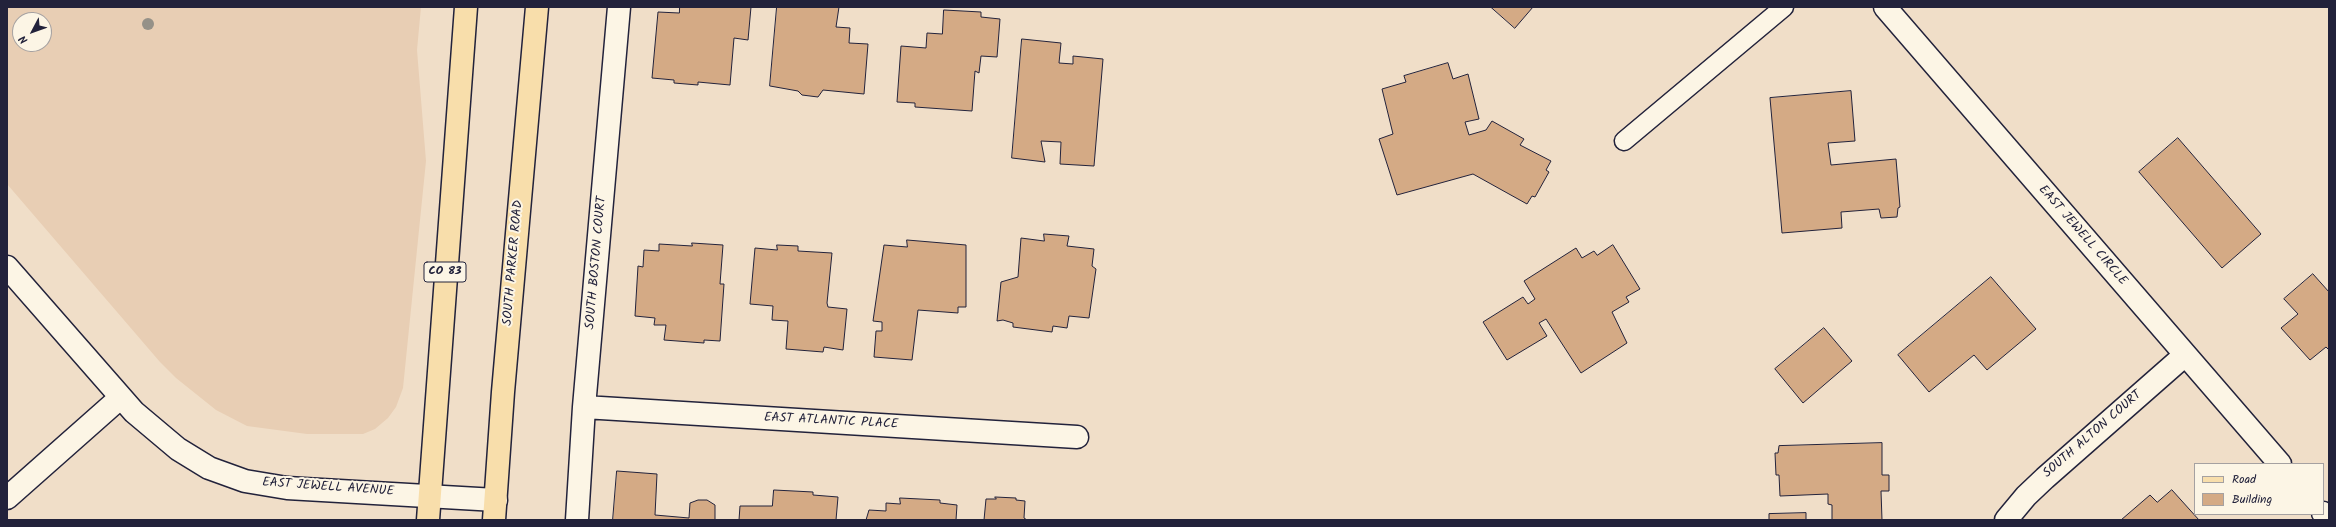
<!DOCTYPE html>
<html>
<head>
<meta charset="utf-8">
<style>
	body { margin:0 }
	#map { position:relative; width:2336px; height:527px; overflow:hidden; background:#f0dec8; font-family:Kalam,sans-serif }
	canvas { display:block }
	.frame { position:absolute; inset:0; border:8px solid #22223b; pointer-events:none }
	.legend { position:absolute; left:2194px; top:463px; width:130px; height:52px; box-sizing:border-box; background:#fcf5e5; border:1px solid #a5a1a1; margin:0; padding:5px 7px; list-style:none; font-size:12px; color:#22223b }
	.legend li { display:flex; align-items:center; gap:8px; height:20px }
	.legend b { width:20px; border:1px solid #a5a1a1 }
	.north { position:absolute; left:12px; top:12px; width:40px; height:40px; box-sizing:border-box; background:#fcf5e5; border:1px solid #a5a1a1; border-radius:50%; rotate:229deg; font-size:11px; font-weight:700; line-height:16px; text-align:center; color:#22223b }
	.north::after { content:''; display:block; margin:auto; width:14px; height:18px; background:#22223b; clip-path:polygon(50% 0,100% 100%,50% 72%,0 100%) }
</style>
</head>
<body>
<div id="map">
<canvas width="2336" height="527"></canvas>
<div class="frame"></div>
<ul class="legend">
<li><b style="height:5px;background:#f8deab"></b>Road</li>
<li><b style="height:11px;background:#d4aa85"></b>Building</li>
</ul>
<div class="north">N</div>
</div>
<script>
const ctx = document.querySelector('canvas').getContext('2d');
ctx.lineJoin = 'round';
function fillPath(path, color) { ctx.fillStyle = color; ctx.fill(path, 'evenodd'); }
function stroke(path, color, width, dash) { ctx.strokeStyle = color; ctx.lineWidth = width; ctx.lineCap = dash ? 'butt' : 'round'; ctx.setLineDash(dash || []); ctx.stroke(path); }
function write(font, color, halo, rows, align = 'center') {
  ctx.font = font + ' Kalam,sans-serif'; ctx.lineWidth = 4; ctx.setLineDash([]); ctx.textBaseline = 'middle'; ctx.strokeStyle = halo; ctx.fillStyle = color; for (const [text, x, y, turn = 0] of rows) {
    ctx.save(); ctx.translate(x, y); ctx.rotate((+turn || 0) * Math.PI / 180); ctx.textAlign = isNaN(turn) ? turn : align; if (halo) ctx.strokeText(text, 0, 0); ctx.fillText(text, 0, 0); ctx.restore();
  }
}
fillPath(new Path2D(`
	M7 7H421L417 50 426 161 403 388 396 407 388 418 375 429 363 434H307L247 426 216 410 176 378 160 362 7 184ZM20 20H44V44H20Z`), '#e8ceb4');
const building = new Path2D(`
	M680 7H751L748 40 734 38 730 85 698 82V85L674 83V80L652 78 658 12 679 13Z
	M777 7H839L836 27 850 28 849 43 868 44 864 94 823 90 818 97 802 95 798 91 770 86Z
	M1491 7H1533L1515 28Z
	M944 10 981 12V17L1000 19 997 57 981 56 979 73 975 71 972 111 915 107V103L897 102 901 46 926 48 927 33 942 34Z
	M1022 39 1061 43 1059 63 1073 64V56L1103 59 1094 166 1060 164 1061 142 1041 141 1045 162 1012 158Z
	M1448 63 1453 79 1468 74 1479 119 1465 122 1469 135 1486 130 1492 121 1524 139 1520 145 1551 161 1546 170 1549 172 1535 197 1532 196 1527 204 1473 174 1397 195 1379 139 1393 134 1382 89 1406 82 1404 76Z
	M1851 91 1855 141 1828 143 1831 165 1896 159 1900 207 1898 208 1897 217 1881 218 1879 209 1841 212 1842 228 1782 233 1770 98Z
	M2178 138 2261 234 2222 268 2139 172Z
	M1044 234 1069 236 1067 246 1094 249 1092 266 1096 269 1089 318 1069 316 1067 328 1053 326 1052 332 1013 327V323L1003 320 997 321 1001 282 1018 277 1021 238 1044 241Z
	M907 240 966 245V307H958V313L918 310 912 360 874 357 876 331H882V322L873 321 884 245 907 247Z
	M692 243 723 245 720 284H724L720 341 704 340V343L664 340 666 325H654L655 318 635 316 638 266 643 267 644 250 659 251V244L692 246Z
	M777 245 798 246V251L832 253 827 303 828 307 847 309 843 350 824 347 823 352 786 349 788 321 772 320 773 306 750 304 755 248 777 250Z
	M1613 245 1640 289 1626 297 1629 302 1612 312 1627 343 1581 373 1546 319 1539 323 1547 336 1507 360 1483 322 1523 297 1528 304 1535 299 1524 281 1576 248 1582 258 1594 251 1597 255Z
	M2313 274 2329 292V350L2326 347 2310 360 2281 328 2298 314 2284 299Z
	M1991 277 2036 329 1987 370 1974 355 1929 392 1898 355Z
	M1824 328 1852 361 1803 403 1775 369Z
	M1882 443V475H1889V491H1881L1882 520H1832V505L1828 504V494L1780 496 1779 475H1776L1775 453H1778L1779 446Z
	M617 471 657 474 655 515 689 518 690 503 698 500H707L715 505V520H613Z
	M774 490 813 492V495L838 497 836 520H739L740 506H772Z
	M2172 490 2199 520H2121L2150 495 2157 502Z
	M995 497 1016 498V500L1025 501 1024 518 1027 520H984L986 499H996Z
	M900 498 940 500V503L957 505 956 520H866L869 510 886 511V503L900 504Z
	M1806 513V520H1769V514Z`);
fillPath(building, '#d4aa85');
stroke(building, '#22223b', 1);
const service = new Path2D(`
	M1624 141 1784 7`);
const minor = new Path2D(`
	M1885 7 2280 464
	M584 407 1077 437
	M7 498 120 398
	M2323 513 2329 520
	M577 520 584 407 619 7
	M2006 520 2026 496 2045 478 2185 355`);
const tertiary = new Path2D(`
	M7 267 134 412 178 449 209 468 245 481 287 488 496 500`);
const primary = new Path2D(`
	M428 520 466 7
	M494 520 503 392 537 7`);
stroke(service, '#22223b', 21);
stroke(minor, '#22223b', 25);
stroke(tertiary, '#22223b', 25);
stroke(primary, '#22223b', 25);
stroke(service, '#fcf5e5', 18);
stroke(minor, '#fcf5e5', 22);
stroke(tertiary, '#fcf5e5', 22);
stroke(primary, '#f8deab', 22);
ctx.fillStyle = '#959188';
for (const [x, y] of [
	[148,24]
]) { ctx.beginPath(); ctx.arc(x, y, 6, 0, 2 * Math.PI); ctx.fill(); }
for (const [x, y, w] of [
	[445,272,42]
]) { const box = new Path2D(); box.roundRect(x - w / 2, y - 10, w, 20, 3); ctx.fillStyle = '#fcf5e5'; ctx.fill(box); stroke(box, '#22223b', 1); }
write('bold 12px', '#22223b', null, [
	["CO 83",445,272]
]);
write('13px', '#22223b', '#fcf5e5', [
	["EAST JEWELL CIRCLE",2082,236,49],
	["SOUTH PARKER ROAD",514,263,-85],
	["SOUTH BOSTON COURT",597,263,-85],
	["EAST ATLANTIC PLACE",831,422,3],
	["SOUTH ALTON COURT",2093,435,-41],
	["EAST JEWELL AVENUE",328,488,4]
]);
</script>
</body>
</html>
